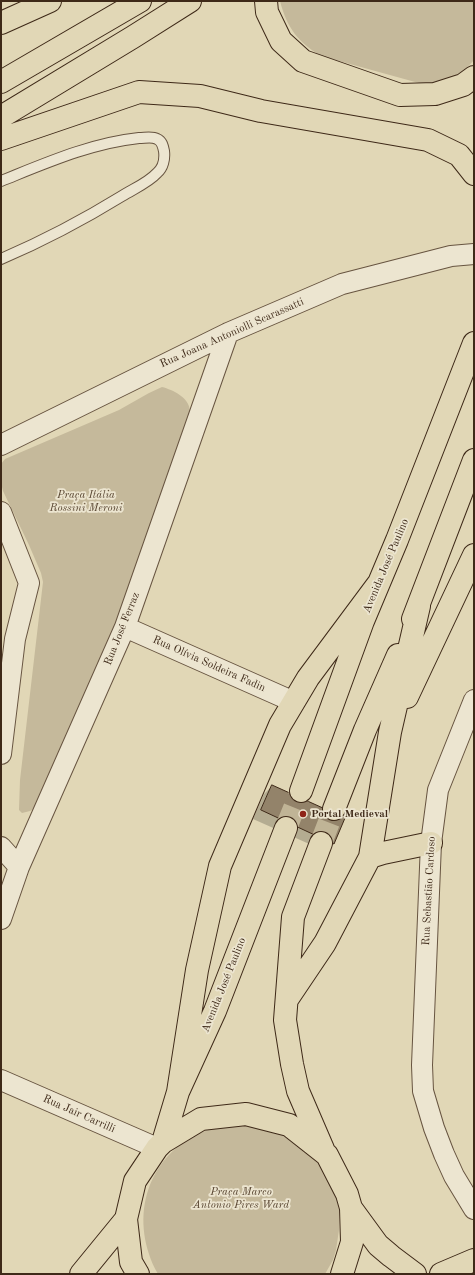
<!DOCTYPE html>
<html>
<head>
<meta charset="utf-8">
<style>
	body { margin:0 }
	#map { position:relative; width:475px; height:1275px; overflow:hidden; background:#e1d7b6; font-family:"Old Standard TT",serif }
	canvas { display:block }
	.frame { position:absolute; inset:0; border:2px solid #3e2918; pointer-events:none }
</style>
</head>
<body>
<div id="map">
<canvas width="475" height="1275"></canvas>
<div class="frame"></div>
</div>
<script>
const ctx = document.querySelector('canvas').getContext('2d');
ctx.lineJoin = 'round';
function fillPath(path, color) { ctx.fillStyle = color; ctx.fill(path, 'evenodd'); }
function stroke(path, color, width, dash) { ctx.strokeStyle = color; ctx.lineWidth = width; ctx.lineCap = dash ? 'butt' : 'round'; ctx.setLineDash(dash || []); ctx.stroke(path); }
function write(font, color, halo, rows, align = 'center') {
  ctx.font = font + ' "Old Standard TT",serif'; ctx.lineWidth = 3.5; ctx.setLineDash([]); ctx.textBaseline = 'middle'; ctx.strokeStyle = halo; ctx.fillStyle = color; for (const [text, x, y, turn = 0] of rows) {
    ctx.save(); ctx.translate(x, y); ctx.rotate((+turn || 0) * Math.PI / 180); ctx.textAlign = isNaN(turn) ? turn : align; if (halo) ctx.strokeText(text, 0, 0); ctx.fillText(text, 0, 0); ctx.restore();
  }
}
fillPath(new Path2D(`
	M280 1H474V60C462 75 444 81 426 85L321 56C298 42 287 28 280 1Z
	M162 387C173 390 189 397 190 411 190 416 188 422 187 427L112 638 36 808 30 811 22 813 19 810 20 780 43 582 41 573 29 545 3 491 1 483V464L5 459 119 410 149 393Z
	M247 1124 287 1135 318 1161 334 1189 339 1209V1230L336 1250 333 1260 325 1274H158C129 1222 144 1160 199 1133 214 1126 230 1125 247 1124Z`), '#c5b99b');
fillPath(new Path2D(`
	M272 786 333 843 325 851 253 819 264 794Z`), '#0003');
const building = new Path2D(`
	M272 785 345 818 334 844 261 810Z`);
fillPath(building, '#93836a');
stroke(building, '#3e2918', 1);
stroke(new Path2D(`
	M286 828 301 791
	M321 843 334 809`), '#c0b496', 22, [22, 11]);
const lane = new Path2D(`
	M1 181C46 163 91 143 139 138 145 138 152 136 157 139 162 141 163 146 164 151 165 159 163 168 157 173 148 183 133 189 122 196 83 220 43 241 1 259`);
const street = new Path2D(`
	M1 445 228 333 342 284 451 256 474 254
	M1 512 29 583 15 639 1 754
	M125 627 294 702
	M474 700 438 790 431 843 422 1065 423 1091 434 1128 444 1154 454 1176 474 1209
	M1 847 19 867
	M1 919 19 867 125 627 228 333
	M1 1080 157 1148`);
const primary = new Path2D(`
	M413 619 474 460
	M407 697 474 555
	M301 791 363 621 397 540 474 343
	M334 809 365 730 398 655
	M321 843 293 917 285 1020 292 1064 298 1091 323 1149
	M370 857 383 853 431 843
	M288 998 325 943 370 857 390 732 419 606
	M178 1092 197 970 220 866 280 725 308 678 378 584
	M163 1142 178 1092 215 1011 286 828
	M351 1208 378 1245 391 1256 415 1274
	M81 1274 126 1219
	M138 1274 131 1262 126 1219 135 1181 157 1148 163 1142 201 1119 246 1114 289 1125 327 1155 347 1194 351 1208 352 1242 342 1274
	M441 1274 474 1260`);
const highway = new Path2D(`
	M266 1 267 12 281 41 303 61 400 95 435 94 463 85 474 77
	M1 23 50 1
	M1 82 140 1
	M1 117 133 37 190 1
	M1 139 139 92 200 96 261 111 428 140 459 155 474 174`);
stroke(lane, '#675440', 12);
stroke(street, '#675440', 22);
stroke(primary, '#3e2918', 24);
stroke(highway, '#3e2918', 24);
stroke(lane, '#ece5d0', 10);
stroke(street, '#ece5d0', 20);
stroke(primary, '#e1d7b6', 22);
stroke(highway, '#e1d7b6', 22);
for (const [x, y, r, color] of [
	[303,814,4,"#8f2418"]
]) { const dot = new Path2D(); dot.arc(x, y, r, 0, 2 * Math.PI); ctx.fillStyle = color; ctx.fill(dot); stroke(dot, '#ece5d0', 1.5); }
write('11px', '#3e2918', '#ece5d0', [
	["Rua Joana Antoniolli Scarassatti",232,333,-24],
	["Avenida José Paulino",386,566,-67],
	["Rua José Ferraz",122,629,-68],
	["Rua Olívia Soldeira Fadin",209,664,24],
	["Rua Sebastião Cardoso",429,891,-87],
	["Avenida José Paulino",224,985,-68],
	["Rua Jair Carrilli",79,1114,24]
]);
write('italic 11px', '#594632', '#ece5d0', [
	["Praça Itália",86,495],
	["Rossini Meroni",86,508],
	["Praça Marco",241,1192],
	["Antonio Pires Ward",241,1205]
]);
write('bold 11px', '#3e2918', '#ece5d0', [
	["Portal Medieval",311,814]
], 'left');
</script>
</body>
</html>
